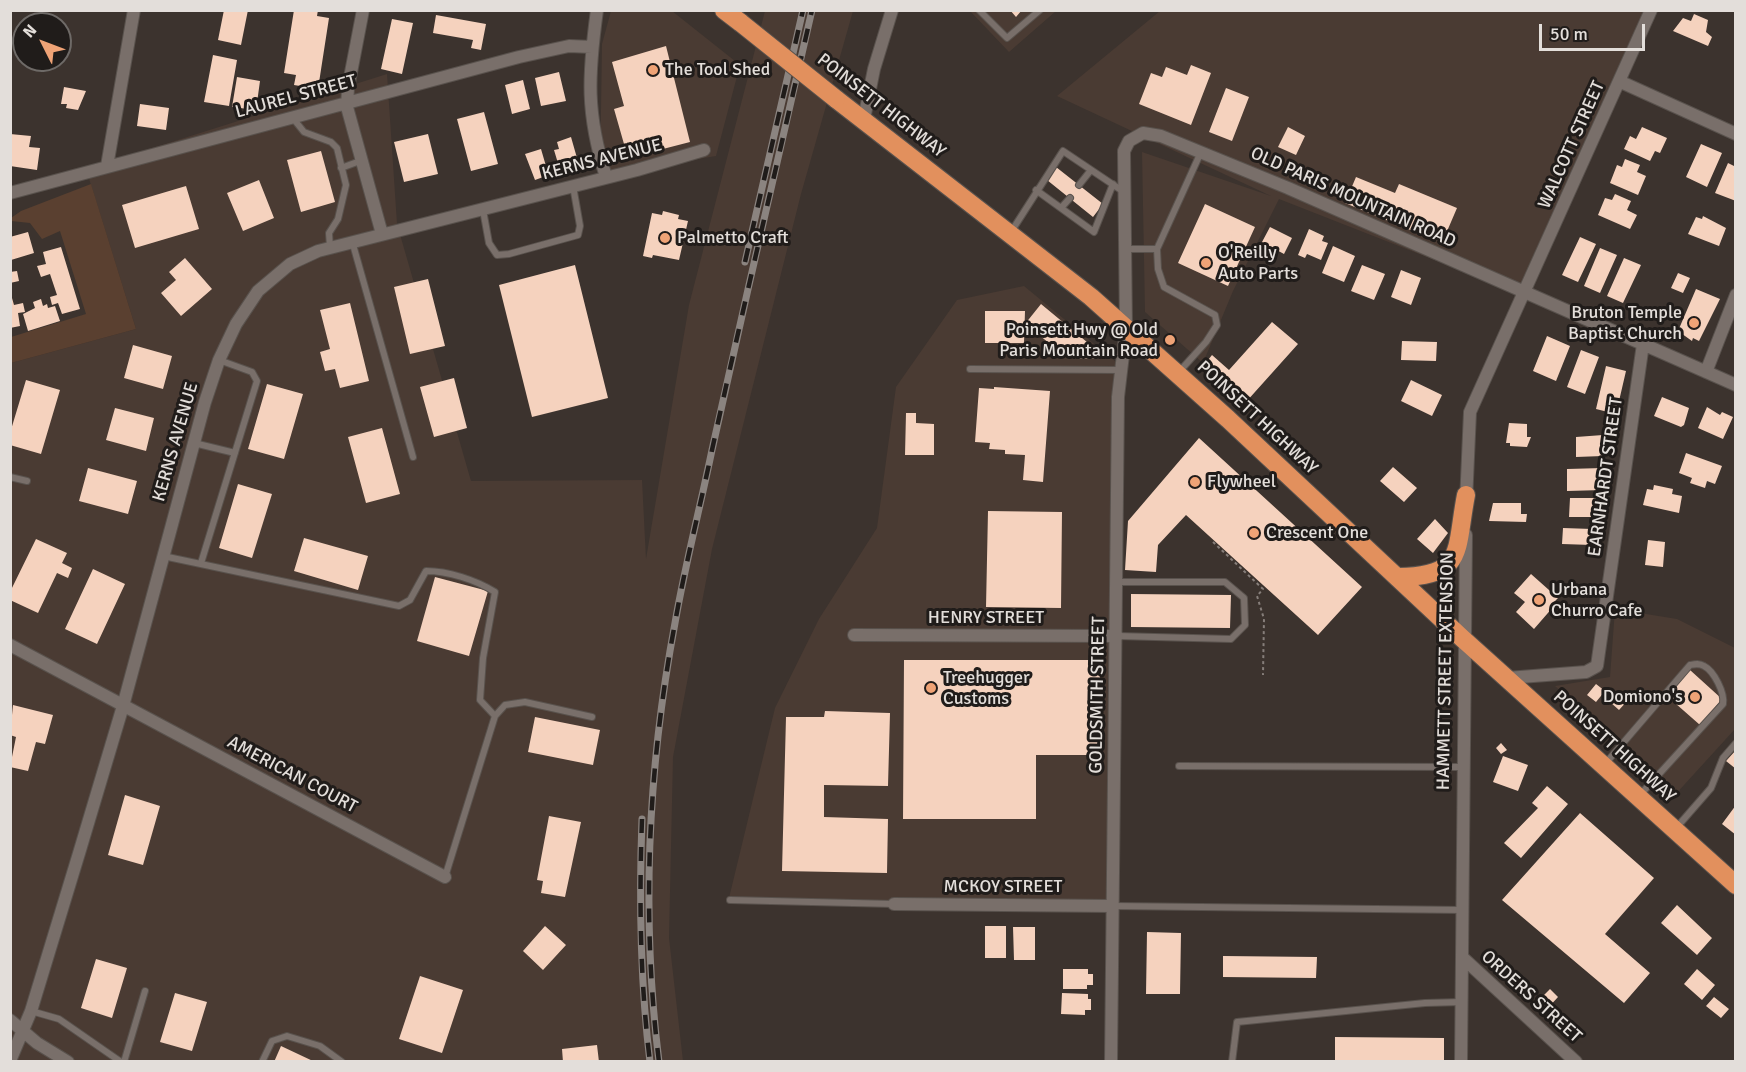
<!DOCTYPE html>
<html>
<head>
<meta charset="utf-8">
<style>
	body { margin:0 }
	#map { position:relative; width:1746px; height:1072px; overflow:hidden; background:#3c332e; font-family:Signika,sans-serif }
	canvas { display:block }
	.frame { position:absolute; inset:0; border:12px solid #e3deda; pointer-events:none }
	.north { position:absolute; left:12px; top:12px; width:60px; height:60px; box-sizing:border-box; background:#201c1a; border:2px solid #6e6a67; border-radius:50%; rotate:312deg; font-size:16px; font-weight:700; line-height:24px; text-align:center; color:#e3deda }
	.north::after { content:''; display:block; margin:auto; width:21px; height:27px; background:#efa376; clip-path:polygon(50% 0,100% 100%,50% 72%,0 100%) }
	.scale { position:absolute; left:1539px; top:24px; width:106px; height:27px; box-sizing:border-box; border:3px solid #e3deda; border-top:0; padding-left:8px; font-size:18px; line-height:21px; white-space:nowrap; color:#e3deda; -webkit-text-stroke:4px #201c1a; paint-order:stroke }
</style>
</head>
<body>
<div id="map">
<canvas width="1746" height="1072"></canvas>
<div class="frame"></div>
<div class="north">N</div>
<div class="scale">50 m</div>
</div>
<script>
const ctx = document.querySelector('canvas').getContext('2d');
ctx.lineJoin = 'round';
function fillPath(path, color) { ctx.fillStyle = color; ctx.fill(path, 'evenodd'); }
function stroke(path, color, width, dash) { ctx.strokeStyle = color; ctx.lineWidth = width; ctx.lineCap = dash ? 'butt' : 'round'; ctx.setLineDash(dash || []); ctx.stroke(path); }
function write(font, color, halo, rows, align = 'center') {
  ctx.font = font + ' Signika,sans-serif'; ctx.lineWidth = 6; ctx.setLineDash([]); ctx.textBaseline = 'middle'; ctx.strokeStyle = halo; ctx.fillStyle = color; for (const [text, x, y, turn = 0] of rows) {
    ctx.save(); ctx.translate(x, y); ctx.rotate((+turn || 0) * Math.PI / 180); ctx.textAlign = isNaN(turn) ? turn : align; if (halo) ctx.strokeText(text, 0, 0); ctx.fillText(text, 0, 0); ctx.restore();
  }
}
fillPath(new Path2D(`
	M611 11H672L740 65 716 156 600 175 602 44Z
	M765 11H853L801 194 712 549 673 757 669 938 683 1061 11 1062V363L136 329 86 169 387 74 397 224 471 481 642 480 646 559 689 305Z
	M970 11H1056L1009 52Z
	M1160 11H1651L1529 297 1279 199 1233 291 1203 363 1145 312 1142 152 1271 196 1057 96Z
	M1024 286 1116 362 1122 642 1107 905 729 898 775 708 819 619 877 528 896 387 957 300Z
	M1615 609 1677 619 1735 648V729L1674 796 1555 686 1610 677Z`), '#4a3b33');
fillPath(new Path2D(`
	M91 184 136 329 11 363V337L86 314 60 231 42 239 30 223 11 221V218L21 211Z`), '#5a4030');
fillPath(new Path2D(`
	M224 10H248L241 45 218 40Z
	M294 10H318L317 16 329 18 318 89 294 85 296 75 284 73Z
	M1010 10H1022L1016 17Z
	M1694 14 1708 20 1706 32 1712 37 1708 46 1673 31 1683 18 1691 21Z
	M436 15 486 24 481 50 471 48 473 40 433 33Z
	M392 19 413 23 402 74 381 69Z
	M666 46 690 142 628 158 614 109 624 106 612 62Z
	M213 55 237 60 229 106 204 102Z
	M1191 65 1211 73 1191 125 1139 104 1151 73 1162 77 1166 67 1187 75Z
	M559 72 566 101 541 106 535 78Z
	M237 77 260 81 256 110 232 107Z
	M523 80 530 109 512 114 505 85Z
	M64 87 86 91 78 110 66 108 67 104H61Z
	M1226 88 1249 97 1232 141 1209 132Z
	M140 104 169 108 166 130 137 126Z
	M484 112 498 164 471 171 457 119Z
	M1288 127 1305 136 1296 155 1278 147Z
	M1642 127 1667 138 1660 153 1655 151 1650 161 1624 149 1630 136 1636 139Z
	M10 134 31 136 29 147 40 148 37 170 10 166Z
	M428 134 438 174 404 182 394 142Z
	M571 137 579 165 560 170 554 150 559 149 557 142Z
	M1701 144 1722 153 1707 187 1686 177Z
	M541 149 548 173 546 176 535 180 525 154Z
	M321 151 335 202 301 212 287 160Z
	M1625 159 1640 165 1637 172 1646 176 1638 195 1610 183 1617 165 1622 167Z
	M1728 163 1736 167V201L1715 193Z
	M1056 167 1103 204 1093 217 1047 180Z
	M1356 177 1395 193 1399 184 1457 208 1442 243 1345 203Z
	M259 180 274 218 243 231 227 193Z
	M186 186 199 229 135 248 122 205Z
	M1615 194 1631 201 1627 210 1637 215 1630 229 1598 215 1605 198 1612 200Z
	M1205 204 1255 227 1228 286 1178 263Z
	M663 211 679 215 678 219 688 221 679 260 653 255 652 258 643 256 652 213 662 215Z
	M1703 216 1726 228 1719 246 1688 234 1696 217 1702 219Z
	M1270 227 1292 238 1284 254 1262 242Z
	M1309 229 1324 236 1322 241 1328 243 1321 260 1307 254 1305 258 1298 255Z
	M28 232 34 253 11 260 10 237Z
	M1580 237 1596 244 1578 282 1562 275Z
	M1333 246 1355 256 1344 282 1322 273Z
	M61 247 80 309 62 314 58 303 52 305 50 297 57 295 50 274 41 277 37 266 46 264 43 252Z
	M1600 248 1617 255 1600 293 1584 286Z
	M185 258 212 289 181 316 161 293 176 280 169 272Z
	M1624 258 1641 265 1623 303 1607 296Z
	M575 265 608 398 532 417 499 285Z
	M1362 265 1385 274 1374 300 1351 291Z
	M1401 270 1421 278 1411 305 1391 297Z
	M17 271 19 281 10 283V272Z
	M1678 273 1690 278 1683 293 1671 288Z
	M428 279 445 346 410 354 394 287Z
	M1696 289 1720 299 1699 341 1693 338 1692 341 1678 331Z
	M10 291 14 305 23 303 25 312 18 313 20 326 10 328Z
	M41 299 43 306 47 304 48 308 55 306 60 321 28 331 23 314 35 308 33 302Z
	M350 303 369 381 340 388 335 369 325 371 320 352 330 349 320 310Z
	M1041 304 1099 352 1094 359 1068 358 1025 324Z
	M985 311H1025L1024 343H985Z
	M1272 322 1298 344 1246 402 1204 365 1212 355 1229 370Z
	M1547 336 1570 346 1556 381 1533 371Z
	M1402 341 1437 342 1436 361 1401 360Z
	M133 345 172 356 163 389 124 378Z
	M1581 350 1599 357 1585 394 1567 387Z
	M1606 366 1626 371 1616 414 1596 409Z
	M454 378 467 428 434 437 420 387Z
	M26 380 60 390 41 454 10 445V433Z
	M1411 380 1442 395 1432 416 1401 401Z
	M267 384 303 394 284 459 248 449Z
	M994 387 1050 391 1043 482 1023 480 1025 455 1005 454V450L989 449 990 443 975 442 979 388 994 389Z
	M1662 397 1689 408 1684 425 1681 427 1654 416Z
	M1707 407 1720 415 1722 412 1733 417 1723 439 1698 428Z
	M115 408 154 418 146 451 106 440Z
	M906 413H916V423L934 424V455H905Z
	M1509 423 1527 424V437H1531L1527 447 1510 446V443H1506Z
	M382 428 400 494 366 503 348 437Z
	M1603 435V456L1576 457V437Z
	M1199 438 1362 587 1318 635 1186 515 1158 545 1156 572 1125 570 1128 521Z
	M1686 453 1722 466 1715 484 1707 481 1705 488 1690 483 1692 478 1679 473Z
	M1393 467 1417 488 1404 502 1380 481Z
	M88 468 137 481 128 514 79 501Z
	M1603 468V490L1567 491V469Z
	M238 484 272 494 252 558 219 548Z
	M1654 485 1673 489 1672 494 1682 496 1679 513 1643 505 1647 489 1653 490Z
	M1570 498H1596L1594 517H1569Z
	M1493 503H1521V514H1527L1526 522 1489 521Z
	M988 511 1062 512 1061 608 986 607Z
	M1435 519 1448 533 1433 553 1417 539Z
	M1563 528 1592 529V545L1562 544Z
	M304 538 368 556 358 590 294 571Z
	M36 539 67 553 62 563 72 568 68 578 57 573 38 613 10 600V592Z
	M1648 540 1665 542 1663 567 1645 565Z
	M93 569 125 584 97 644 65 629Z
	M1531 574 1558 598 1552 604 1554 606 1534 629 1516 612 1525 602 1514 593Z
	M435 577 488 591 469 656 417 641Z
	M1131 594 1231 595 1230 628 1131 627Z
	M904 660H1100V755H1036V819H903Z
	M1690 670 1722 699 1700 725 1667 696Z
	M1596 684 1605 691 1596 702 1587 695Z
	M1619 692 1628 700 1619 710 1610 702Z
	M13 705 53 715 45 744 36 742 28 771 10 767 16 737 10 735Z
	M825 711 890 713 888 786 824 785V817L888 819 887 873 782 871 786 717H824Z
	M535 717 600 730 593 765 528 752Z
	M1501 743 1507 750 1501 754 1496 748Z
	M1736 750V769L1726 761Z
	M1503 756 1528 765 1518 791 1493 782Z
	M1547 786 1568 804 1521 858 1504 843 1538 808 1532 803Z
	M125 795 160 806 143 865 108 855Z
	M1736 805V835L1722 824Z
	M1580 813 1654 878 1605 934 1650 973 1624 1003 1502 900Z
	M549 816 581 822 565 897 541 893 543 881 537 880Z
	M1677 905 1712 938 1697 955 1661 923Z
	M545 926 566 945 543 970 523 951Z
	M985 926H1006V958H985Z
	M1013 927H1035V960H1014Z
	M1147 932 1181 933 1180 994H1146Z
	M1223 956 1317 957 1316 978 1223 977Z
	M96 959 127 968 112 1018 81 1008Z
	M1063 969H1088V974H1093V985H1087V989H1063Z
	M1697 969 1715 985 1702 1000 1684 984Z
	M420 976 463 990 442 1053 399 1039Z
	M1550 989 1558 997 1547 1009 1538 1001Z
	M175 993 207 1002 192 1051 160 1042Z
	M1062 993 1088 994V999H1091V1010H1085V1015L1061 1014Z
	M1714 997 1729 1009 1721 1018 1706 1006Z
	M1335 1037 1444 1038V1062H1335Z
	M597 1045 599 1062H563L562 1049Z
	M281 1046 315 1062H274Z`), '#f5d2be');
const lane = new Path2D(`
	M979 10 1007 38 1040 10
	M292 117 304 132 331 142 337 148 346 185 338 219 329 233 330 247
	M341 168 360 161
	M1079 185 1091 170
	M1036 190 1094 232 1113 184
	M1061 208 1070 198
	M483 210 489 243 497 255 509 254 578 235 580 226 573 186
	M1011 232 1063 151 1124 192
	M352 241 413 457
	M1125 249H1157
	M970 369 1121 370
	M1178 373 1206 342 1217 325 1215 315 1164 287 1158 269 1157 249 1201 152
	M194 443 235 453
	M10 477 27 481
	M163 556 399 606 410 600 426 571C448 571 476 580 495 592L483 658 480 700 495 716 505 705 525 702 592 717
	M201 563 257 381 252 372 219 360
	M1117 582H1225L1244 598 1245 625 1231 639 1117 636
	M1605 764 1690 665C1695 664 1699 663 1704 666 1714 671 1725 693 1723 704L1639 796
	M1179 766 1463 767
	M1677 827 1711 788 1723 758 1736 743
	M445 877 495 716
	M730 900 894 904
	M1113 906 1463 910
	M31 1011 59 1019 121 1062
	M124 1062 145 991
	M262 1062 272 1041 287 1036 320 1046 342 1062
	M1232 1062 1237 1022 1425 1003 1462 1002`);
const street = new Path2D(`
	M363 10 348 88 347 107 382 234
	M597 10C588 76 586 113 606 177
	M1621 82 1736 134
	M864 119 874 69 892 10
	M107 166 134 10
	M10 193 519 57 569 46 592 47
	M1706 372 1736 295
	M1466 502 1470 412 1651 10
	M854 635 1117 636
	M10 645 445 877
	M1507 678 1586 672 1597 666 1643 344
	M894 904 1112 906
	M1463 958 1576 1062
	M10 1020 37 1043 68 1062
	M10 1061 31 1011 80 850 123 706 205 402 219 360 236 324 258 291 290 264 318 251 637 170 704 150
	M1111 1062 1118 397 1126 329 1124 151 1129 141 1143 133 1161 136 1288 188 1736 385
	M1461 1062 1466 535`);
const highway = new Path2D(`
	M724 10 741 23
	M836 99 1091 297 1228 419 1463 639 1736 885
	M1398 577C1466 576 1455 551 1466 495`);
stroke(lane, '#59524d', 8);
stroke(street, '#59524d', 14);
stroke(highway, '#59524d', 20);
stroke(new Path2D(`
	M1213 542 1263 589 1257 596 1264 619 1263 675`), '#867e7a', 2, [3, 3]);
stroke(lane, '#796f6a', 6);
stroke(street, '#796f6a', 12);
stroke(highway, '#e2905d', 18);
const rail = new Path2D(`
	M745 262 803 10
	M642 819C639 900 640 981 650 1062
	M659 1062C641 916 648 767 675 623 685 565 700 508 712 450 744 303 779 157 812 10`);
stroke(rail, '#8b8480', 7);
stroke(rail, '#201c1a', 4.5, [14]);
const highwayBridge = new Path2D(`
	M741 23 836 99`);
stroke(highwayBridge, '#59524d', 20, []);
stroke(highwayBridge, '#e2905d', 18);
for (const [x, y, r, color] of [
	[653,70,6,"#efa376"],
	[665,238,6,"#efa376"],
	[1206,263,6,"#efa376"],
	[1694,323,6,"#efa376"],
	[1170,340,6,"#efa376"],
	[1195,482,6,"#efa376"],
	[1254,533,6,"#efa376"],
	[1539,600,6,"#efa376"],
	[931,688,6,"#efa376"],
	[1695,697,6,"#efa376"]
]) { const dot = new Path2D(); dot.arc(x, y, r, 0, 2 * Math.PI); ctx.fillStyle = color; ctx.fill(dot); stroke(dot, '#201c1a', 2); }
write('18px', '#e3deda', '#201c1a', [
	["The Tool Shed",665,70],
	["Palmetto Craft",677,238],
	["O'Reilly",1218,253],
	["Auto Parts",1218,274],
	["Bruton Temple",1682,313,"right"],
	["Baptist Church",1682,334,"right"],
	["Poinsett Hwy @ Old",1158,330,"right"],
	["Paris Mountain Road",1158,351,"right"],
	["Flywheel",1207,482],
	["Crescent One",1266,533],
	["Urbana",1551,590],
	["Churro Cafe",1551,611],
	["Treehugger",943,678],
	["Customs",943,699],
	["Domiono's",1683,697,"right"]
], 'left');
write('18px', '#e3deda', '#201c1a', [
	["LAUREL STREET",296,97,-15],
	["POINSETT HIGHWAY",881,106,38],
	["WALCOTT STREET",1572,145,-66],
	["KERNS AVENUE",602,160,-14],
	["OLD PARIS MOUNTAIN ROAD",1353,198,24],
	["POINSETT HIGHWAY",1257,418,43],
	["KERNS AVENUE",176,442,-74],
	["EARNHARDT STREET",1606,477,-82],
	["HENRY STREET",986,618],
	["HAMMETT STREET EXTENSION",1446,671,-89],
	["GOLDSMITH STREET",1098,695,-89],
	["POINSETT HIGHWAY",1614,747,42],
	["AMERICAN COURT",292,775,28],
	["MCKOY STREET",1003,887],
	["ORDERS STREET",1531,997,42]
]);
</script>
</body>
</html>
